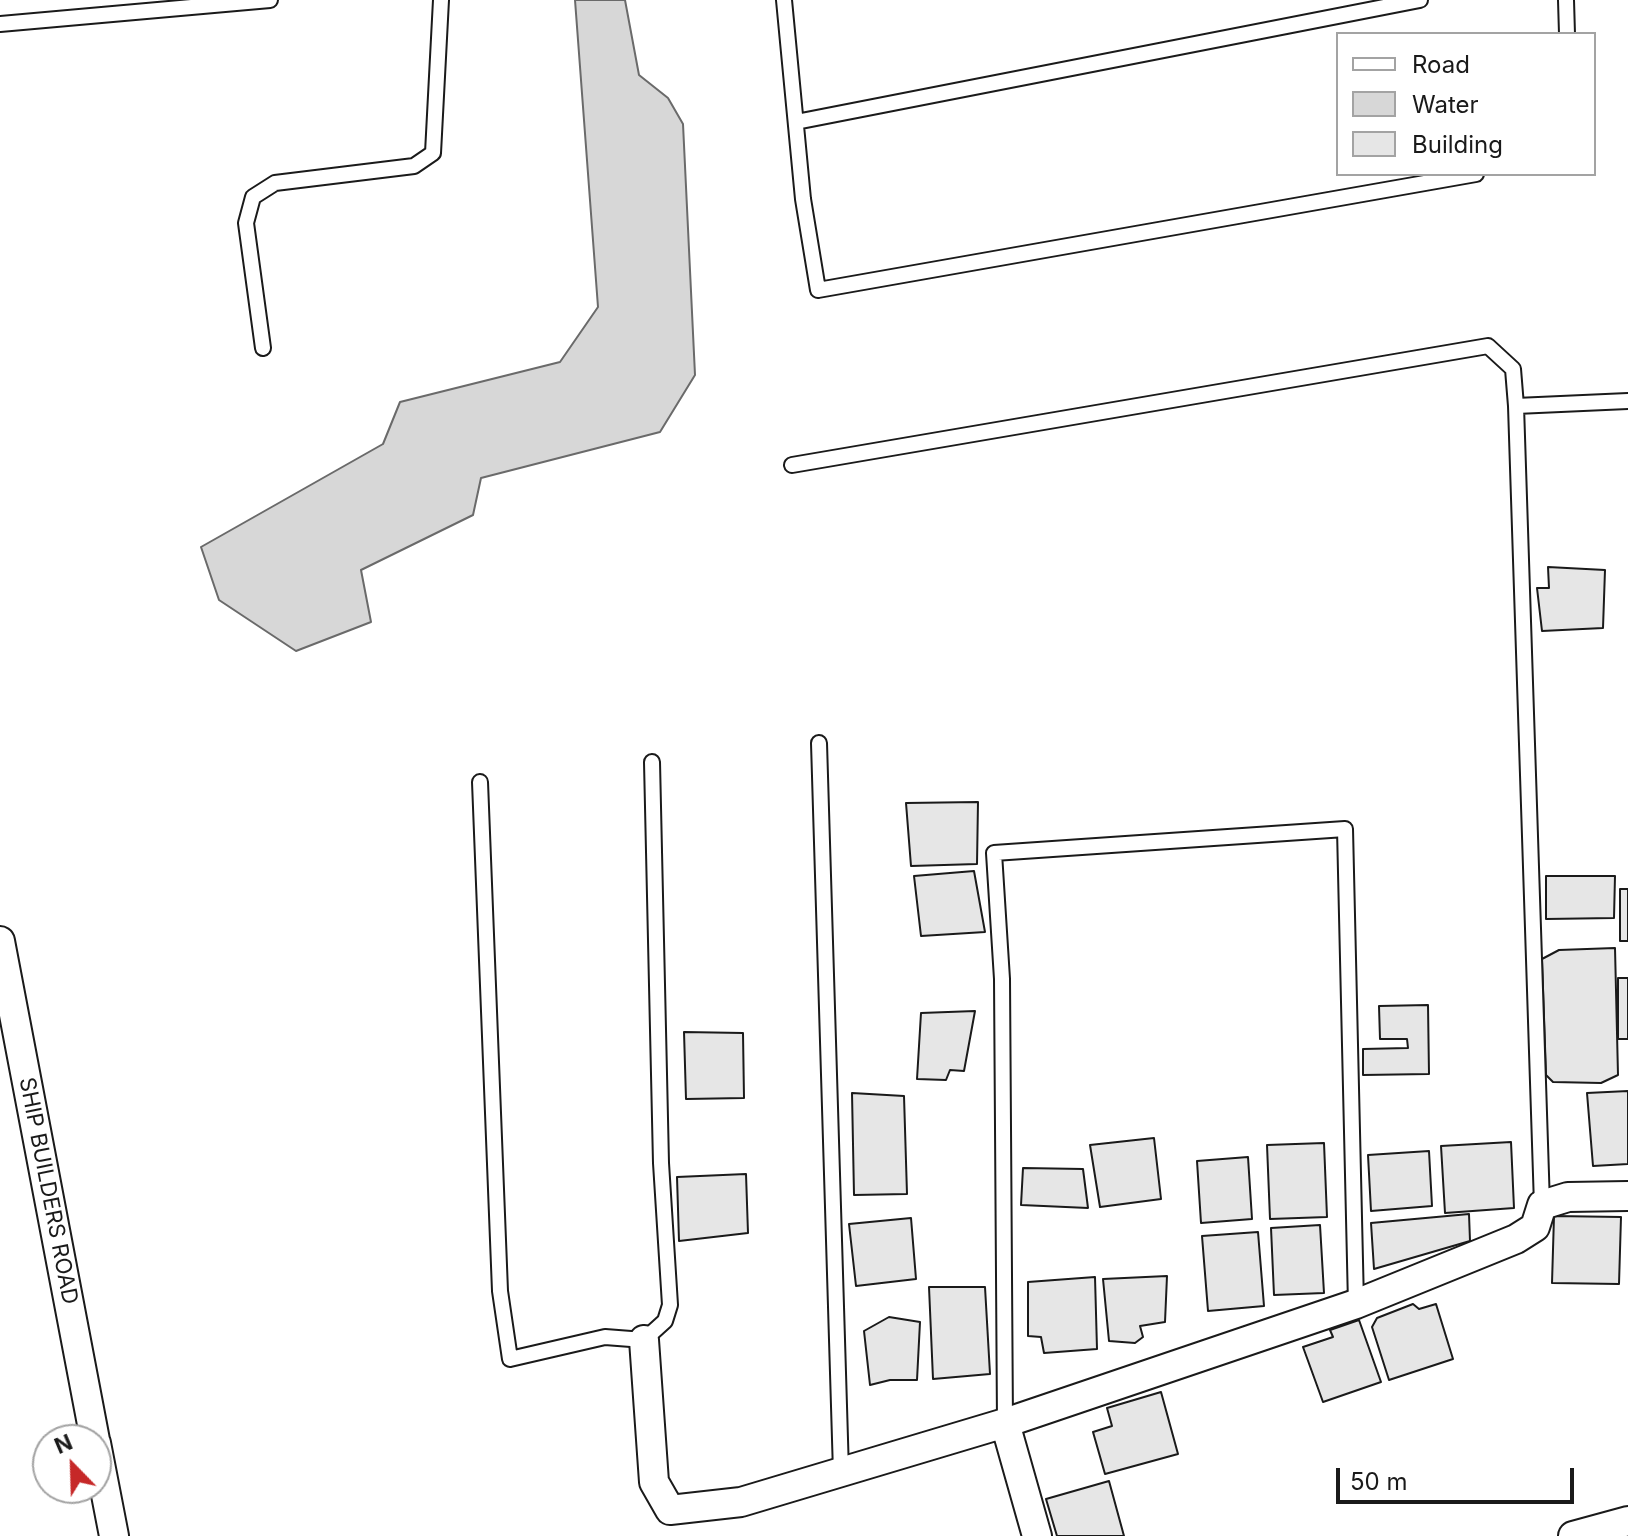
<!DOCTYPE html>
<html>
<head>
<meta charset="utf-8">
<style>
	body { margin:0 }
	#map { position:relative; width:1628px; height:1536px; overflow:hidden; background:#fff; font-family:Inter,sans-serif }
	canvas { display:block }
	.legend { position:absolute; left:1336px; top:32px; width:260px; height:144px; box-sizing:border-box; background:#fff; border:2px solid #a3a3a3; margin:0; padding:10px 14px; list-style:none; font-size:24px; color:#1a1a1a }
	.legend li { display:flex; align-items:center; gap:16px; height:40px }
	.legend b { width:40px; border:2px solid #a3a3a3 }
	.north { position:absolute; left:32px; top:1424px; width:80px; height:80px; box-sizing:border-box; background:#fff; border:2px solid #a3a3a3; border-radius:50%; rotate:337deg; font-size:22px; font-weight:700; line-height:32px; text-align:center; color:#1a1a1a }
	.north::after { content:''; display:block; margin:auto; width:28px; height:36px; background:#c62828; clip-path:polygon(50% 0,100% 100%,50% 72%,0 100%) }
	.scale { position:absolute; left:1336px; top:1468px; width:238px; height:36px; box-sizing:border-box; border:4px solid #1a1a1a; border-top:0; padding-left:10px; font-size:24px; line-height:28px; white-space:nowrap; color:#1a1a1a; -webkit-text-stroke:6px #fff; paint-order:stroke }
</style>
</head>
<body>
<div id="map">
<canvas width="1628" height="1536"></canvas>
<ul class="legend">
<li><b style="height:10px;background:#fff"></b>Road</li>
<li><b style="height:22px;background:#d7d7d7"></b>Water</li>
<li><b style="height:22px;background:#e6e6e6"></b>Building</li>
</ul>
<div class="north">N</div>
<div class="scale">50 m</div>
</div>
<script>
const ctx = document.querySelector('canvas').getContext('2d');
ctx.lineJoin = 'round';
function fillPath(path, color) { ctx.fillStyle = color; ctx.fill(path, 'evenodd'); }
function stroke(path, color, width, dash) { ctx.strokeStyle = color; ctx.lineWidth = width; ctx.lineCap = dash ? 'butt' : 'round'; ctx.setLineDash(dash || []); ctx.stroke(path); }
function write(font, color, halo, rows, align = 'center') {
  ctx.font = font + ' Inter,sans-serif'; ctx.lineWidth = 6; ctx.setLineDash([]); ctx.textBaseline = 'middle'; ctx.strokeStyle = halo; ctx.fillStyle = color; for (const [text, x, y, turn = 0] of rows) {
    ctx.save(); ctx.translate(x, y); ctx.rotate((+turn || 0) * Math.PI / 180); ctx.textAlign = isNaN(turn) ? turn : align; if (halo) ctx.strokeText(text, 0, 0); ctx.fillText(text, 0, 0); ctx.restore();
  }
}
const water = new Path2D(`
	M575 0H625L639 75 668 98 683 124 695 375 660 432 481 478 473 515 361 570 371 622 296 651 219 600 201 547 383 444 400 402 560 362 598 307Z`);
fillPath(water, '#d7d7d7');
stroke(water, '#6a6a6a', 2);
const building = new Path2D(`
	M1548 567 1605 570 1603 628 1542 631 1537 588H1549Z
	M978 802 977 864 911 866 906 803Z
	M974 871 985 932 921 936 914 876Z
	M1546 876H1615L1614 918 1546 919Z
	M1620 889H1628V941H1620Z
	M1615 948 1618 1075 1601 1083 1553 1082 1546 1075 1542 959 1559 950Z
	M1618 978H1628V1039H1618Z
	M1428 1005 1429 1074 1363 1075V1049L1408 1048 1407 1039H1380L1379 1006Z
	M975 1011 964 1071 950 1070 946 1080 917 1079 921 1013Z
	M684 1032 743 1033 744 1098 686 1099Z
	M1628 1091V1164L1593 1166 1587 1093Z
	M852 1093 904 1096 907 1194 854 1195Z
	M1154 1138 1161 1199 1100 1207 1090 1145Z
	M1511 1142 1514 1208 1445 1213 1441 1146Z
	M1324 1143 1327 1217 1270 1219 1267 1145Z
	M1429 1151 1432 1206 1371 1211 1368 1155Z
	M1248 1157 1252 1219 1201 1223 1197 1161Z
	M1023 1168 1083 1169 1088 1208 1021 1205Z
	M746 1174 748 1233 679 1241 677 1177Z
	M1469 1214 1470 1241 1374 1269 1371 1223Z
	M1554 1216 1621 1217 1619 1284 1552 1283Z
	M911 1218 916 1279 856 1286 849 1224Z
	M1320 1225 1324 1293 1274 1295 1271 1228Z
	M1258 1232 1264 1306 1208 1311 1202 1236Z
	M1167 1276 1165 1322 1140 1326 1143 1337 1135 1343 1109 1341 1103 1279Z
	M1095 1277 1097 1349 1044 1353 1041 1337 1028 1336V1282Z
	M929 1287H985L990 1374 933 1379Z
	M1413 1304 1419 1309 1436 1304 1453 1359 1389 1380 1372 1327 1377 1318Z
	M889 1317 920 1322 917 1380H890L870 1385 864 1331Z
	M1359 1320 1381 1382 1323 1402 1303 1347 1333 1337 1330 1330Z
	M1161 1392 1178 1454 1105 1474 1093 1432 1112 1426 1107 1408Z
	M1109 1481 1124 1536H1057L1046 1499Z`);
fillPath(building, '#e6e6e6');
stroke(building, '#1a1a1a', 2);
const service = new Path2D(`
	M784 0 803 199 818 290 1476 174
	M1566 0 1567 34
	M0 24 270 0
	M796 122 1420 0
	M263 348 246 223 253 197 275 183 414 166 433 153 441 0
	M1516 406 1542 1205
	M792 465 1488 346 1513 369 1516 406 1628 401
	M819 743 841 1472
	M480 782 500 1291 510 1359 605 1337 644 1340 665 1321 670 1305 661 1163 652 762
	M1005 1423 1002 979 994 853 1345 829 1356 1304`);
const minor = new Path2D(`
	M0 941 95 1440
	M644 1340 654 1482 670 1510 741 1502 1005 1423 1356 1304 1516 1239 1535 1227 1542 1205 1568 1197 1628 1196
	M1005 1423 1037 1536
	M96 1443 114 1536
	M1573 1536 1628 1521`);
stroke(service, '#1a1a1a', 18);
stroke(minor, '#1a1a1a', 32);
stroke(service, '#fff', 14);
stroke(minor, '#fff', 28);
write('22px', '#1a1a1a', '#fff', [
	["SHIP BUILDERS ROAD",48,1191,79]
]);
</script>
</body>
</html>
